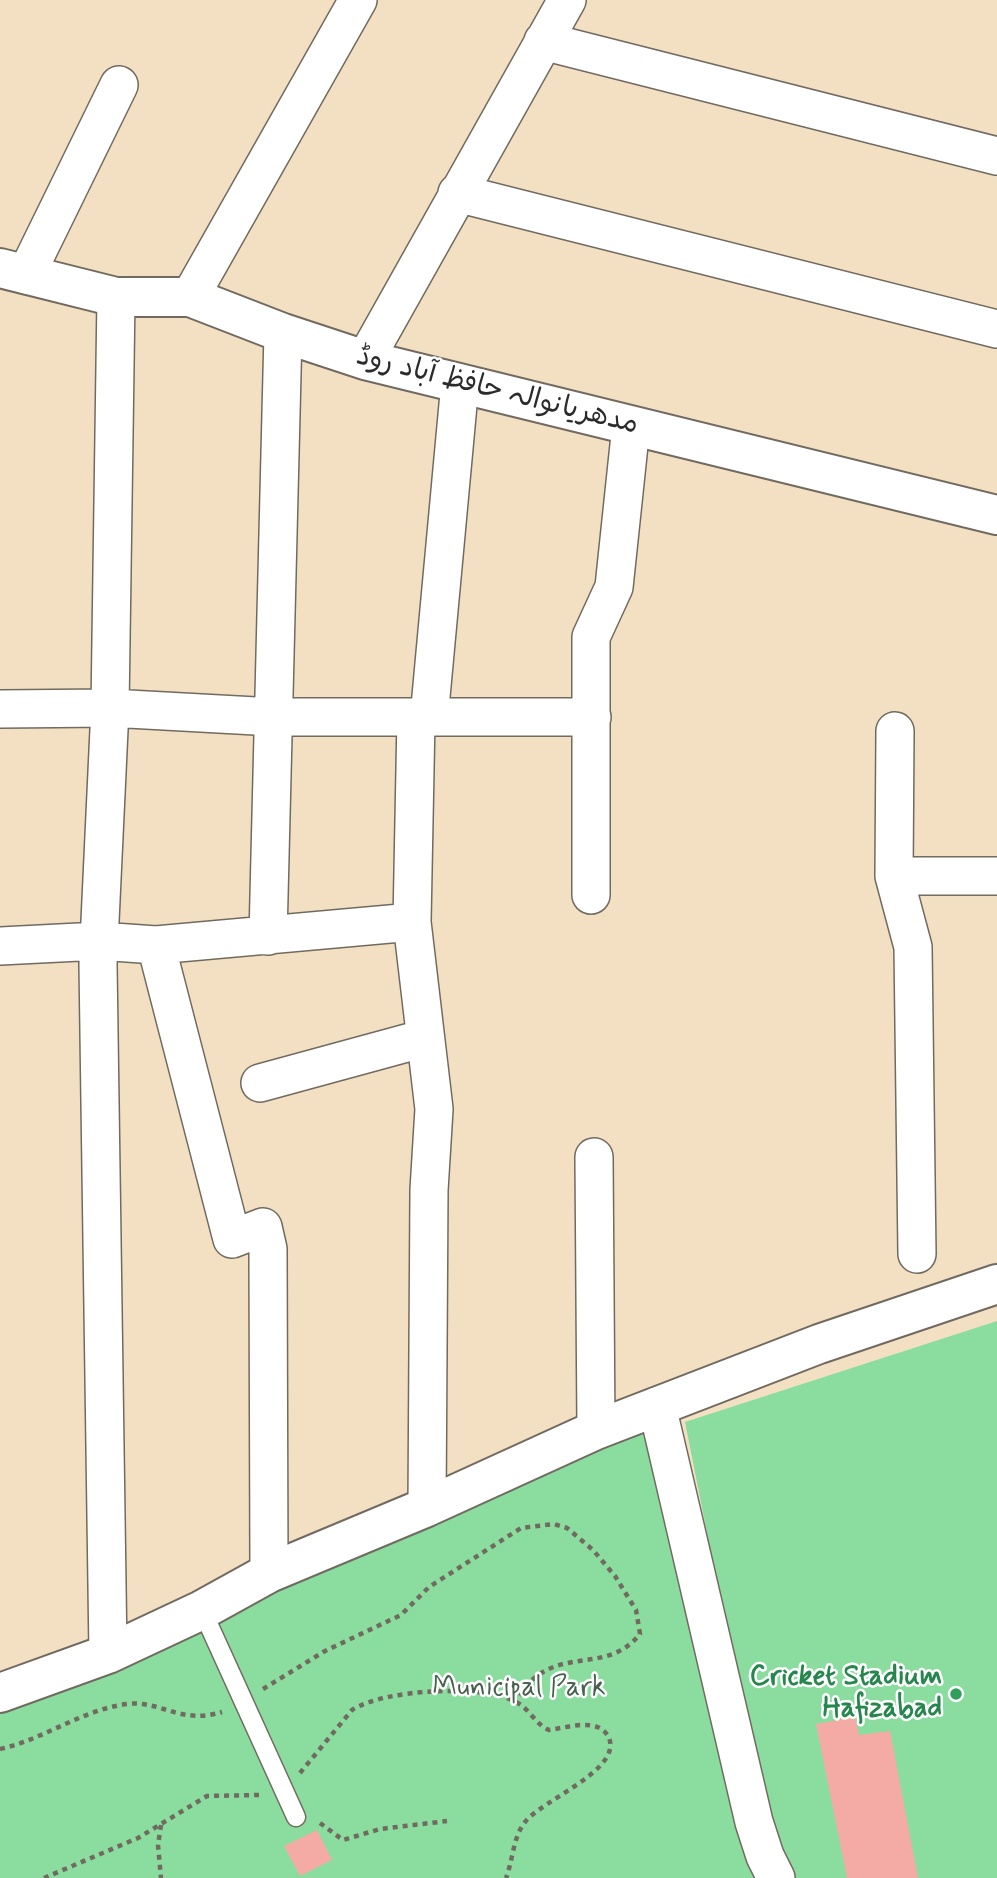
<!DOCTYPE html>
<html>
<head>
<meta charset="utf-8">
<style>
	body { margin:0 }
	canvas { display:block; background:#f3e0c3 }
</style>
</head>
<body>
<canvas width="997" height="1878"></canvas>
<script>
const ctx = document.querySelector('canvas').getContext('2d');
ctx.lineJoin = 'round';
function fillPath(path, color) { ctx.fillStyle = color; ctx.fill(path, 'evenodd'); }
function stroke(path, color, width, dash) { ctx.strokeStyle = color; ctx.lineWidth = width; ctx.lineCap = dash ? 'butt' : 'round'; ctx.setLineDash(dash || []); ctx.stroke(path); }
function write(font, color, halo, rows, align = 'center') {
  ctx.font = font + ' Mynerve,"Playpen Sans Arabic",sans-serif'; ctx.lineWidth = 5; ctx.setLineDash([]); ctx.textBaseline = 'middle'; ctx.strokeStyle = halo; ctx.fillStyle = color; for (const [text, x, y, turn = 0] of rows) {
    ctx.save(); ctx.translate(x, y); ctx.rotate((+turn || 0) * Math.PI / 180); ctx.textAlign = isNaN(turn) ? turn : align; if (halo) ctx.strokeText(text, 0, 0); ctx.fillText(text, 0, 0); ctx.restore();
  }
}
fillPath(new Path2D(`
	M997 1321V1878H796L784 1862 755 1775 685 1422Z
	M649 1427 761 1878H0V1712Z`), '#8add9e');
fillPath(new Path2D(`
	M855 1717 859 1735 890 1731 918 1878H847L816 1724Z
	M317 1830 332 1860 300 1876 284 1846Z`), '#f5aba5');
const service = new Path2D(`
	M202 1610 296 1817`);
const minor = new Path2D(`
	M543 41 997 156
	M457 193 997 329
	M26 275 119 85
	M190 297 358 0
	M365 360 567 0
	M0 709 110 708 274 717H592
	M416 718 412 922 434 1109 429 1190 427 1507
	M429 718 460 383
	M895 731 894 876 913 947 917 1254
	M894 876H997
	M591 895V637L614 587 631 426
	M268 936 283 333
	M156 945 232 1239 263 1227 268 1249 269 1573
	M0 946 99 941 156 945 412 922
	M260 1083 425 1038
	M594 1157 596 1430
	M657 1406 754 1822 765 1856 776 1878
	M108 1654 98 964 110 708 116 297`);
const tertiary = new Path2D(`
	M0 1693 108 1654 202 1610 269 1573 427 1507 596 1430 819 1344 997 1284`);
const primary = new Path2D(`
	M0 268 116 297H190L283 333 365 360 997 515`);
stroke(service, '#716a60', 21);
stroke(minor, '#716a60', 40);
stroke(tertiary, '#716a60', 42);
stroke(primary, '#716a60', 42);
stroke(new Path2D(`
	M263 1689 325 1651 401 1615 429 1587 521 1528 554 1524 567 1528 593 1550 615 1576 636 1610 640 1634C610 1671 570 1651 537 1676 528 1682 522 1693 517 1702
	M0 1749C45 1739 81 1710 127 1704 161 1700 180 1725 222 1712
	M300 1773 352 1710C384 1689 483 1684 516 1702 530 1709 535 1724 549 1730 566 1728 599 1716 609 1738 622 1770 542 1800 525 1822 513 1837 513 1860 506 1878
	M320 1823 343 1840 380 1829 447 1821
	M161 1825 158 1845 161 1878
	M44 1878 138 1838 207 1796 259 1795`), '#716a60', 4.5, [5, 5]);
stroke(service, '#fff', 18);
stroke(minor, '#fff', 37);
stroke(tertiary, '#fff', 38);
stroke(primary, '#fff', 38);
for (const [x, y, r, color] of [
	[956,1694,7,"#2e9e5b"]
]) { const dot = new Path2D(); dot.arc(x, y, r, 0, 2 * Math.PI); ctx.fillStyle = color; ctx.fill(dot); stroke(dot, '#fff', 2.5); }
write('28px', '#2b2b2b', '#fff', [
	["مدھریانوالہ حافظ آباد روڈ",497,392,14]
]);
write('bold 28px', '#27864d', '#fff', [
	["Cricket Stadium",942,1678],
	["Hafizabad",942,1710]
], 'right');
write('28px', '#48604e', '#fff', [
	["Municipal Park",519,1689]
]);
</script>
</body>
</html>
